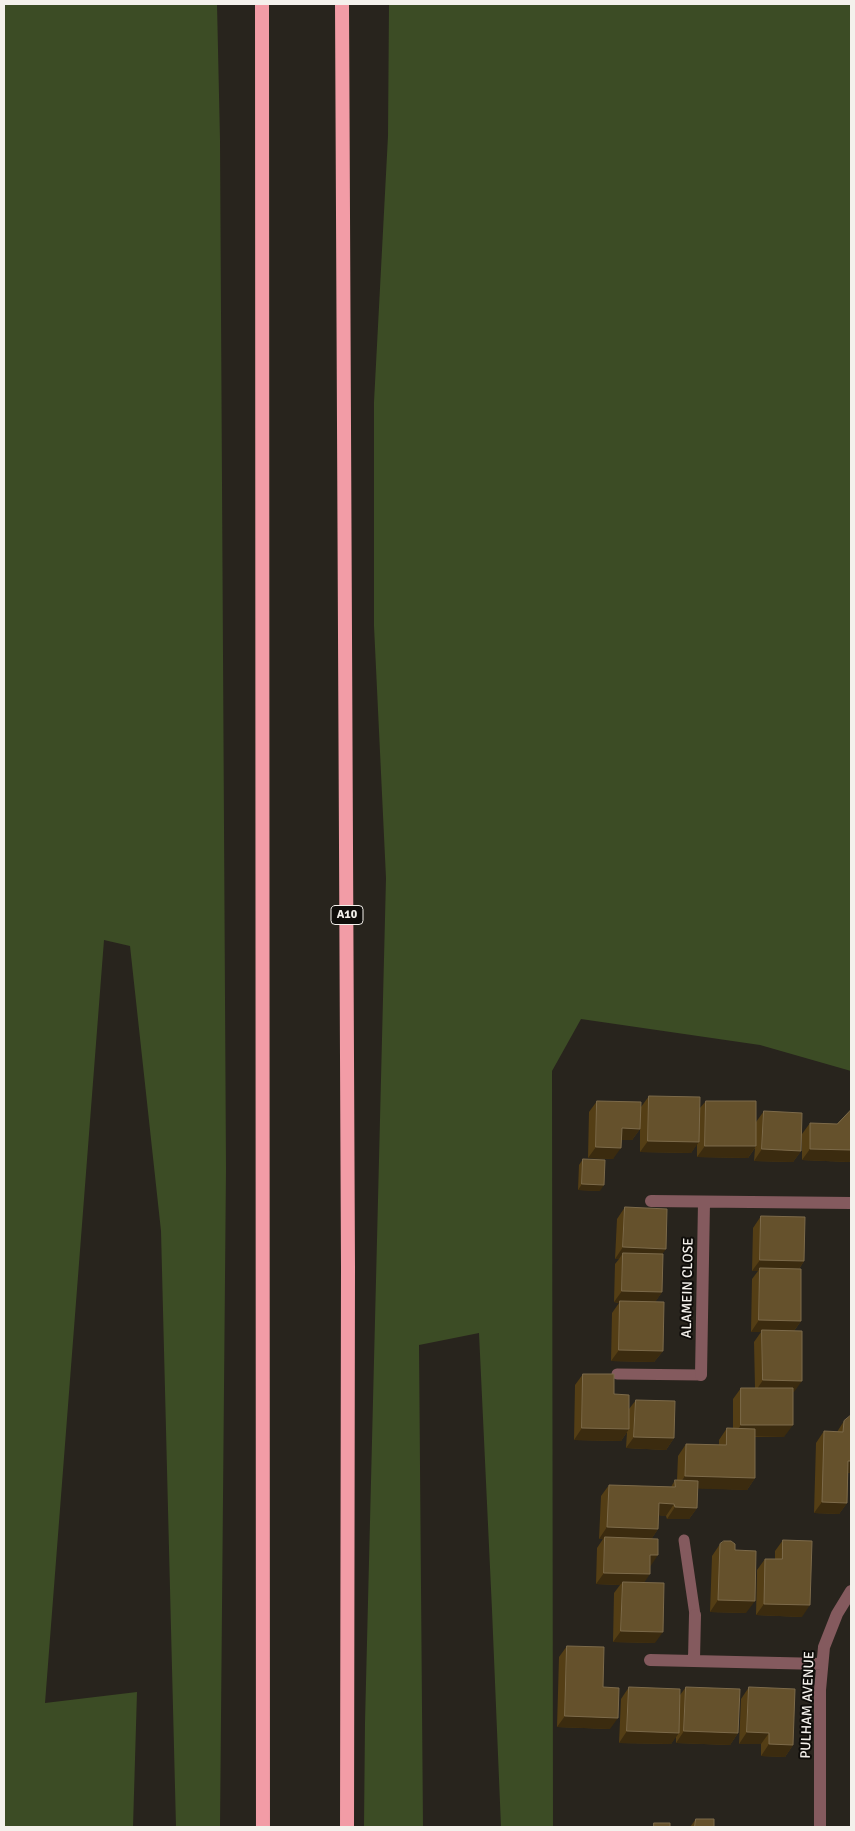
<!DOCTYPE html>
<html>
<head>
<meta charset="utf-8">
<style>
	body { margin:0 }
	#map { position:relative; width:855px; height:1831px; overflow:hidden; background:#28241d; font-family:Signika,sans-serif }
	canvas { display:block }
	.frame { position:absolute; inset:0; border:5px solid #f4f1ec; pointer-events:none }
</style>
</head>
<body>
<div id="map">
<canvas width="855" height="1831"></canvas>
<div class="frame"></div>
</div>
<script>
const ctx = document.querySelector('canvas').getContext('2d');
ctx.lineJoin = 'round';
function fillPath(path, color) { ctx.fillStyle = color; ctx.fill(path, 'evenodd'); }
function stroke(path, color, width, dash) { ctx.strokeStyle = color; ctx.lineWidth = width; ctx.lineCap = dash ? 'butt' : 'round'; ctx.setLineDash(dash || []); ctx.stroke(path); }
function write(font, color, halo, rows, align = 'center') {
  ctx.font = font + ' Signika,sans-serif'; ctx.lineWidth = 4; ctx.setLineDash([]); ctx.textBaseline = 'middle'; ctx.strokeStyle = halo; ctx.fillStyle = color; for (const [text, x, y, turn = 0] of rows) {
    ctx.save(); ctx.translate(x, y); ctx.rotate((+turn || 0) * Math.PI / 180); ctx.textAlign = isNaN(turn) ? turn : align; if (halo) ctx.strokeText(text, 0, 0); ctx.fillText(text, 0, 0); ctx.restore();
  }
}
fillPath(new Path2D(`
	M4 4H217L220 140 226 1168 220 1827H176L161 1231 130 946 104 940 45 1703 137 1692 133 1827H4Z
	M389 4H851V1071L760 1045 581 1019 552 1071 553 1827H501L492 1610 479 1333 419 1345 423 1827H364L365 1722 386 878 374 626V402L388 136Z`), '#3c4c25');
stroke(new Path2D(`
	M617 1374 701 1375
	M684 1540 695 1615`), '#845a5e', 11);
stroke(new Path2D(`
	M651 1201 851 1203
	M701 1375 704 1202
	M694 1659 695 1615
	M650 1660 822 1664
	M820 1827V1690L824 1647 837 1614 851 1591`), '#845a5e', 12);
stroke(new Path2D(`
	M262 4 263 1827
	M342 4 348 1266 347 1827`), '#f29ca6', 14);
fillPath(new Path2D(`
	M649 1096 699 1109 706 1101 756 1122 764 1111 801 1151 793 1162 754 1161 755 1148 748 1158 697 1157V1144L691 1153 640 1152V1129L632 1140H621L613 1159 588 1158 589 1112 597 1101 641 1107Z
	M851 1110V1160L849 1162 802 1160V1134L810 1123 837 1124Z
	M583 1159 600 1191 578 1190 579 1165Z
	M625 1207 662 1254V1292L655 1302 663 1351 654 1362 611 1361 612 1313 619 1303 614 1302 615 1264 619 1259H615L617 1219Z
	M761 1216 804 1261 799 1269 801 1321 794 1331V1392H793L784 1437H755V1478L747 1490 698 1488 697 1508 689 1519H667L666 1516 659 1515 658 1529 652 1538 650 1566 644 1582 655 1643 613 1642 614 1593 620 1585 596 1584 597 1548 603 1539H599L601 1496 609 1485 671 1487 675 1480H677L678 1456 686 1444 719 1445V1440L727 1428H733V1399L741 1388H755L754 1342 761 1332H751L752 1279 758 1271H752L753 1228Z
	M583 1374 614 1394 629 1409 636 1400 674 1438 666 1450 626 1448 627 1432 621 1441 574 1440 575 1385Z
	M851 1416V1473H848L847 1503 839 1514 814 1513 816 1443 824 1431 837 1432 844 1421Z
	M783 1540 802 1617 756 1615 757 1570 765 1559H775V1551Z
	M720 1544 735 1550 746 1613 710 1612 712 1556Z
	M567 1646 603 1687 610 1729 557 1727 559 1657Z
	M629 1687 680 1695 686 1687 738 1733 730 1745 676 1743V1736L671 1744 619 1743 621 1699Z
	M749 1687 793 1745 785 1757 761 1756V1744H739L741 1699Z
	M696 1819 714 1827H690Z`), '#543e15');
fillPath(new Path2D(`
	M622 1128 640 1129 632 1140H614Z
	M648 1141 699 1142 691 1153 640 1152Z
	M705 1146H756L748 1158 697 1157Z
	M596 1147 621 1148 613 1159 588 1158Z
	M762 1149 801 1151 793 1162 754 1161Z
	M810 1149 851 1150V1160L849 1162 802 1160Z
	M582 1184 604 1185 600 1191 578 1190Z
	M623 1247 666 1249 657 1261 623 1253 619 1259H615Z
	M760 1260 804 1261 796 1273 760 1268 758 1271H752Z
	M622 1291 662 1292 654 1304 620 1301 619 1303 614 1302Z
	M759 1320 801 1321 793 1332 762 1330 761 1332H751Z
	M619 1350 663 1351 654 1362 611 1361Z
	M763 1380 802 1381 794 1392H755Z
	M741 1425H793L784 1437 733 1436Z
	M582 1428 629 1429 621 1441 574 1440Z
	M634 1437 674 1438 666 1450 626 1448Z
	M848 1461H851V1473L840 1472Z
	M685 1476 755 1478 747 1490 677 1488Z
	M822 1502 847 1503 839 1514 814 1513Z
	M659 1503 674 1504 666 1516 651 1515Z
	M675 1507 697 1508 689 1519H667Z
	M607 1527 658 1529 650 1541 605 1537 603 1539H599Z
	M650 1555H658L650 1567Z
	M604 1573 650 1574 642 1586 623 1582 620 1585 596 1584Z
	M718 1600 755 1601 746 1613 710 1612Z
	M764 1604 810 1605 802 1617 756 1615Z
	M621 1631 663 1632 655 1643 613 1642Z
	M565 1716 618 1718 610 1729 557 1727Z
	M627 1731 679 1733 671 1744 619 1743Z
	M684 1731 738 1733 730 1745 676 1743Z
	M747 1732 769 1733 761 1744H739Z
	M769 1744 793 1745 785 1757 761 1756Z`), '#3b2b0f');
const building = new Path2D(`
	M649 1096 700 1097 699 1142 648 1141Z
	M597 1101 641 1102 640 1129 622 1128 621 1148 596 1147Z
	M706 1101H756V1146H705Z
	M851 1110V1150L810 1149V1123L837 1124Z
	M764 1111 802 1113 801 1151 762 1149Z
	M583 1159 605 1160 604 1185 582 1184Z
	M625 1207 667 1209 666 1249 623 1247Z
	M761 1216 805 1217 804 1261 760 1260Z
	M623 1253 663 1254 662 1292 622 1291Z
	M760 1268 801 1269V1321L759 1320Z
	M620 1301 664 1302 663 1351 619 1350Z
	M762 1330 802 1331V1381L763 1380Z
	M583 1374H614V1394L629 1395V1429L582 1428Z
	M741 1388H793V1425H741Z
	M636 1400 675 1401 674 1438 634 1437Z
	M850 1416H851V1461H848L847 1503 822 1502 824 1431 843 1432 844 1421Z
	M727 1428 755 1429V1478L685 1476 686 1444 726 1445Z
	M675 1480 698 1481 697 1508 675 1507 674 1504 659 1503 658 1529 607 1527 609 1485 675 1487Z
	M605 1537 658 1539V1555H650V1574L604 1573Z
	M783 1540 812 1541 810 1605 764 1604 765 1559H782Z
	M724 1541H731L735 1544V1550L756 1551 755 1601 718 1600 720 1544Z
	M623 1582 664 1583 663 1632 621 1631Z
	M567 1646 604 1647 603 1687 619 1688 618 1718 565 1716Z
	M629 1687 680 1689 679 1733 627 1731Z
	M686 1687 740 1689 738 1733 684 1731Z
	M749 1687 795 1689 793 1745 769 1744V1733L747 1732Z
	M696 1819H714V1827H695Z
	M654 1823H670V1827H654Z`);
fillPath(building, '#65512c');
stroke(building, '#7c6a4a', 1);
for (const [x, y, w] of [
	[347,915,32]
]) { const box = new Path2D(); box.roundRect(x - w / 2, y - 9.5, w, 19, 4); ctx.fillStyle = '#0f0d0a'; ctx.fill(box); stroke(box, '#f4f1ec', 1); }
write('bold 12px', '#f4f1ec', null, [
	["A10",347,915]
]);
write('14px', '#f4f1ec', '#0f0d0a', [
	["ALAMEIN CLOSE",688,1288,-89],
	["PULHAM AVENUE",808,1705,-88]
]);
</script>
</body>
</html>
